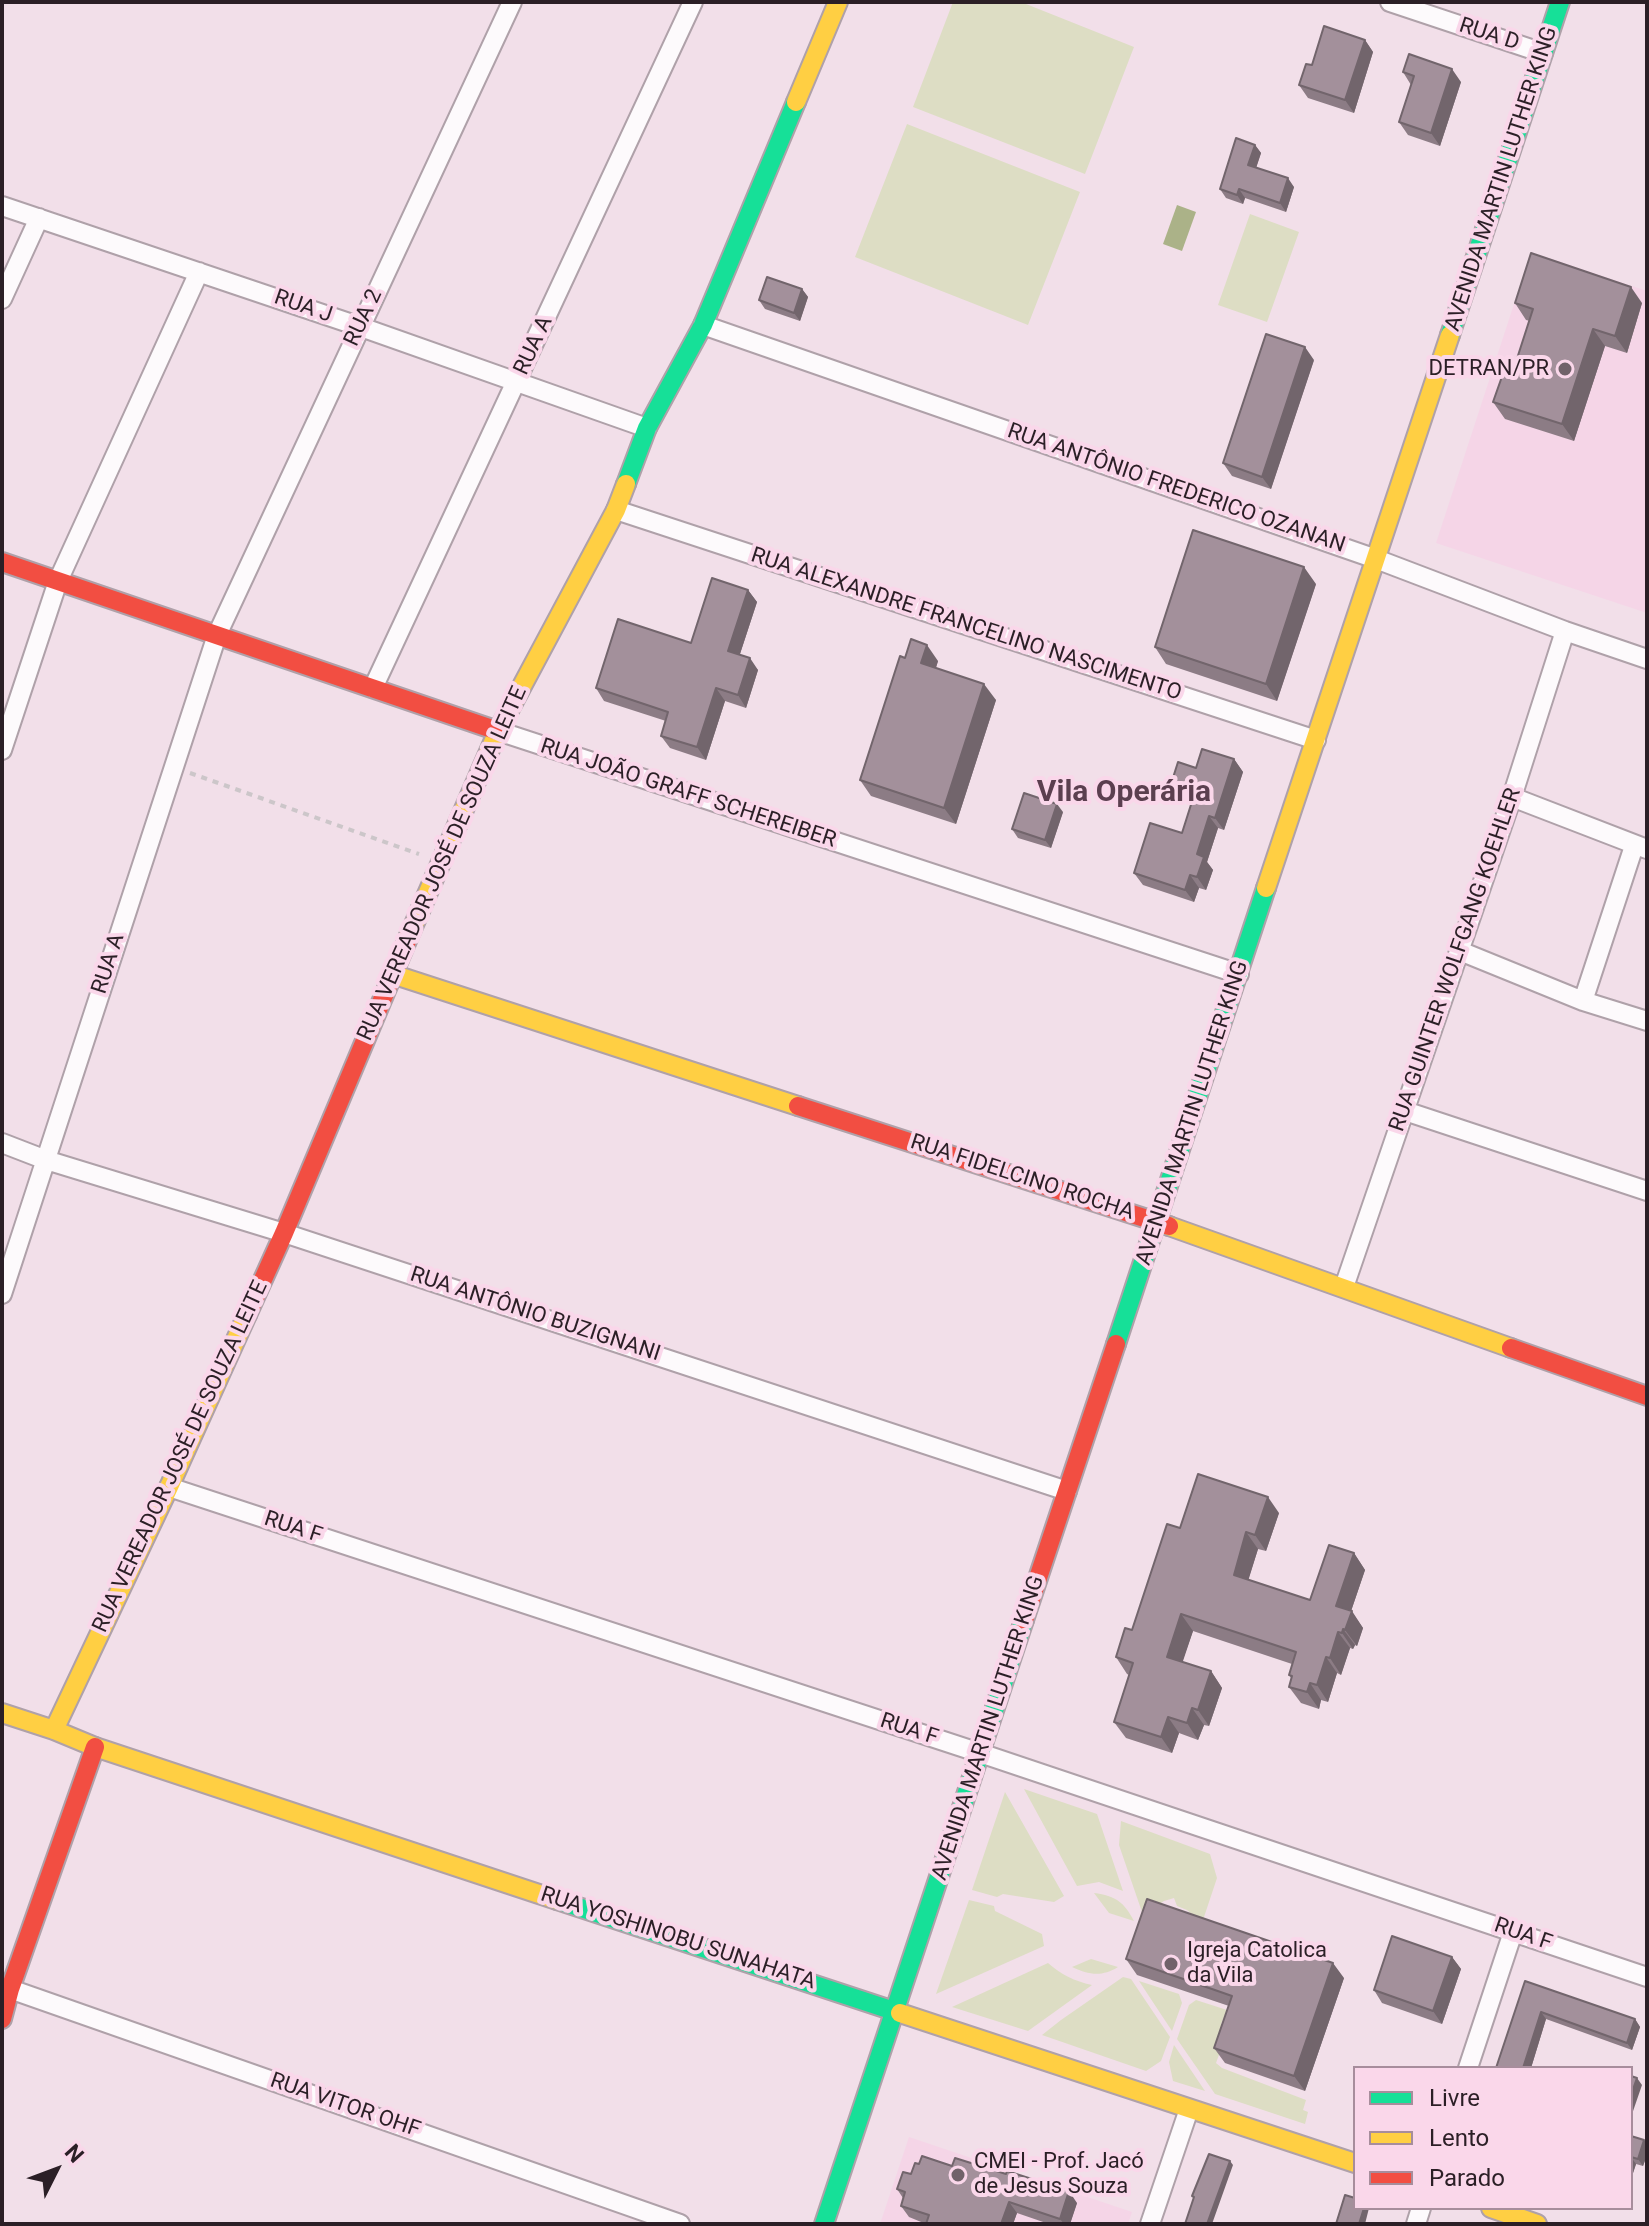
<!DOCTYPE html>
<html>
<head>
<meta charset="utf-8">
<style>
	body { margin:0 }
	#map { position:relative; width:1649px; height:2226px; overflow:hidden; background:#f2dfe9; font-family:Roboto,sans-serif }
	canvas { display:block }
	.frame { position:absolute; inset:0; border:4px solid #2b1f26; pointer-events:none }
	.legend { position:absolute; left:1353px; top:2066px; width:280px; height:144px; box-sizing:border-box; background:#fad7ea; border:2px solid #a78d9c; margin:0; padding:10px 14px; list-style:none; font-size:24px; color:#2b1f26 }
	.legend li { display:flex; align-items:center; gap:16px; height:40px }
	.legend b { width:40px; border:2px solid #a78d9c }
	.north { position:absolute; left:16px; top:2130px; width:80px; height:80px; -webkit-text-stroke:6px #fad7ea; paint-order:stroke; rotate:48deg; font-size:22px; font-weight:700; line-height:32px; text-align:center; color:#2b1f26 }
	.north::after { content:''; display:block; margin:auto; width:28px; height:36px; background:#2b1f26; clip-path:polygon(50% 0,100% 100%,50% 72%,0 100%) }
</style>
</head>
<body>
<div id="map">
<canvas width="1649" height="2226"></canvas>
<div class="frame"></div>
<ul class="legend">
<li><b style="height:10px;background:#16e098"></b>Livre</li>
<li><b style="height:10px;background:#ffcf43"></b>Lento</li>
<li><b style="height:10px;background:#f24e42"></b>Parado</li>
</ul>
<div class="north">N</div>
</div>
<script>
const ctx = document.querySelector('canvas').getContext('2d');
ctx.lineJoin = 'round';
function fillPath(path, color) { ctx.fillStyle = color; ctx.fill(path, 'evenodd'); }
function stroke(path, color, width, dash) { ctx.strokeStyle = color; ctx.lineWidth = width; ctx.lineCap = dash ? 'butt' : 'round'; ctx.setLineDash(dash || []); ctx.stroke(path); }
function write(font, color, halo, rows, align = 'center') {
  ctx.font = font + ' Roboto,sans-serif'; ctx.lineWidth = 8; ctx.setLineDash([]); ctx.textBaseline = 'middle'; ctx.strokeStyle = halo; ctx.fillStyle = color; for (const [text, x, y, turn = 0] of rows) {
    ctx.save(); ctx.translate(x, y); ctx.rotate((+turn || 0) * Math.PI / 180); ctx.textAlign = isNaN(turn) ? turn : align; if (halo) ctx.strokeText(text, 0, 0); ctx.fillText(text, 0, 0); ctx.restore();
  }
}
fillPath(new Path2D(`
	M1531 252 1647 291V613L1436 543Z
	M909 2137 1132 2212 1128 2224H880Z`), '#f5d5e7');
fillPath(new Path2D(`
	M953 2H1021L1134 47 1085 174 913 107Z
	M907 124 1080 192 1028 325 855 257Z
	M1250 214 1299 232 1267 322 1218 305Z
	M1024 1789 1097 1814 1123 1891 1099 1882 1077 1886Z
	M1005 1792 1064 1896 1054 1902 1003 1894 997 1897 972 1890Z
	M1121 1821 1210 1854 1217 1878 1202 1923 1187 1910 1177 1906 1174 1898 1164 1901 1143 1915 1119 1845Z
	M1094 1893C1116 1896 1124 1902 1134 1921L1109 1913Z
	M969 1900 994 1906 995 1911 1042 1934 1044 1946 936 1994Z
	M1091 1959 1118 1967C1102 1977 1089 1975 1072 1967Z
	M1048 1963C1062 1975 1074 1981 1092 1985L1028 2031 952 2007Z
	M1123 1977 1131 1979 1170 2037 1161 2061 1146 2071 1042 2035 1061 2020Z
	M1139 1981 1179 1994 1182 2003 1172 2031Z
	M1196 2000 1227 2010 1221 2024 1229 2027 1216 2063 1222 2068 1306 2100 1303 2110 1308 2112 1305 2124 1215 2094 1177 2039 1189 2005Z
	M1174 2045 1205 2091 1173 2081 1169 2062Z`), '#ddddc4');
fillPath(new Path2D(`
	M1177 205 1196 212 1182 251 1163 244Z`), '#abb288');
const street = new Path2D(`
	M1390 2 1543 53
	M2 206 361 327 647 428
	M2 299 39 218
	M703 325 1376 559 1565 631 1647 659
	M616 510 1316 740
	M373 688 693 2
	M498 731 1239 974
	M2 750 58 581 199 272
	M1512 797 1647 849
	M1460 951 1583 1001 1647 1021
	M1583 1001 1634 846
	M1405 1111 1647 1191
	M2 1143 46 1160 284 1233 1067 1491
	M1344 1287 1512 797 1565 631
	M2 1294 217 635 512 2
	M169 1487 980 1753 1647 1977
	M10 1989 680 2224
	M1468 2068 1513 1932
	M1150 2224 1189 2109
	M1416 2224 1421 2208`);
const fast = new Path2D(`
	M1450 335 1560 2
	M626 484 647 428 703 325 796 102
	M1116 1344 1266 888
	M557 1900 900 2013
	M824 2224 1024 1620`);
const slow = new Path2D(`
	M796 102 838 2
	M1266 888 1450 335
	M409 936 498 731 616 510 626 484
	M392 974 798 1106
	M1169 1226 1511 1348
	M2 1713 54 1730 95 1747 557 1900
	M54 1730 169 1487 247 1315
	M900 2013 1355 2163
	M1491 2208 1537 2224`);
const jam = new Path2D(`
	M2 562 498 731
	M798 1106 1169 1226
	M247 1315 284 1233 409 936
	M1511 1348 1647 1396
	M1024 1620 1116 1344
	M2 2019 10 1989 95 1747`);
stroke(street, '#afa1a9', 22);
stroke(fast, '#afa1a9', 22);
stroke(slow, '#afa1a9', 22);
stroke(jam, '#afa1a9', 22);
stroke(new Path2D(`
	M190 773 419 854`), '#ccc6c9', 4, [6, 6]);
stroke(street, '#fdfafc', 18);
stroke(fast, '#16e098', 18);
stroke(slow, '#ffcf43', 18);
stroke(jam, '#f24e42', 18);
fillPath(new Path2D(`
	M1365 40 1373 52 1354 113 1308 98 1299 85Z
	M1403 72 1461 82 1440 146 1408 135 1399 122 1411 85Z
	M1255 145 1261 153 1256 168 1294 187 1286 212 1245 198 1243 204 1226 198 1220 189Z
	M802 289 808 297 800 321 765 309 759 300Z
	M1515 303H1642L1627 353 1605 346 1574 441 1505 419 1493 402 1513 371 1530 321 1526 320Z
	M1314 360 1271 489 1232 476 1223 463Z
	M1316 584 1277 701 1166 664 1155 647Z
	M748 590 757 602 740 654 758 670 746 708 725 701 706 760 670 748 661 736 666 721 604 701 596 688 691 643Z
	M905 658 938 661 936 668 996 700 956 824 871 796 860 780Z
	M1234 759 1243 772 1224 830 1218 828 1207 862 1213 870 1206 890 1199 888 1194 902 1143 885 1134 873 1182 833 1192 800 1180 796 1171 784 1196 768Z
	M1063 812 1051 848 1018 838 1012 829Z
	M1279 1513 1266 1551 1258 1549 1248 1580 1310 1600 1354 1553 1365 1570 1351 1611 1363 1628 1357 1646 1355 1645 1353 1649 1350 1648 1341 1675 1337 1673 1328 1702 1321 1700 1319 1709 1301 1703 1289 1687 1292 1679 1289 1675 1292 1664 1193 1631 1182 1662 1211 1671 1222 1688 1209 1726 1204 1725 1198 1740 1179 1733 1172 1753 1126 1738 1114 1722 1129 1675 1127 1674 1116 1657 1132 1630 1180 1528Z
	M1452 1957 1461 1969 1442 2024 1382 2003 1374 1990Z
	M1126 1959 1344 1978 1305 2091 1225 2063 1214 2048 1229 2006 1137 1975Z
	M1525 1981 1635 2019 1640 2027 1632 2050 1546 2019 1531 2068H1496Z
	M1631 2136 1644 2140 1647 2144V2155L1643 2166 1636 2164 1631 2179Z
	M919 2164 952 2166 1077 2203 1070 2224H1049L1017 2213 1013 2224H926L909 2217 901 2206 903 2198 897 2189Z`), '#8c7c85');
fillPath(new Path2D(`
	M1365 40 1373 52 1354 113 1345 100Z
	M1452 69 1461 82 1440 146 1431 133Z
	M1255 145 1261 153 1254 174 1248 165Z
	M1288 178 1294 187 1286 212 1280 203Z
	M1239 189 1245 198 1243 204 1237 195Z
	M1631 287 1642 303 1627 353 1615 336Z
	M802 289 808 297 800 321 794 313Z
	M1593 329 1605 346 1574 441 1562 424Z
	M1305 347 1314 360 1271 489 1262 477Z
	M1304 567 1316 584 1277 701 1266 684Z
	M748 590 757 602 737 663 728 651Z
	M927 645 938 661 932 679 921 663Z
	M750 658 758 670 746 708 738 695Z
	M984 684 996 700 956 824 944 808Z
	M716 688 725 701 706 760 697 747Z
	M1234 759 1243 772 1224 830 1215 818Z
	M1057 804 1063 812 1051 848 1045 840Z
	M1209 816 1218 828 1207 862 1213 870 1206 890 1197 877V854Z
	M1190 875 1199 888 1194 902 1185 890Z
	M1268 1497 1279 1513 1266 1551 1255 1535Z
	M1246 1532 1258 1549 1245 1591 1234 1575Z
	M1354 1553 1365 1570 1347 1623 1336 1606Z
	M1352 1611 1363 1628 1357 1646 1345 1630Z
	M1181 1614 1193 1631 1179 1673 1167 1657Z
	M1343 1629 1355 1645 1353 1649 1342 1633Z
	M1338 1632 1350 1648 1341 1675 1330 1658Z
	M1326 1657 1337 1673 1328 1702 1317 1685Z
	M1211 1671 1222 1688 1209 1726 1198 1710Z
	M1310 1683 1321 1700 1319 1709 1307 1692Z
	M1192 1708 1204 1725 1198 1740 1187 1723Z
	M1168 1717 1179 1733 1172 1753 1161 1737Z
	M1452 1957 1461 1969 1442 2024 1433 2011Z
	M1333 1963 1344 1978 1305 2091 1294 2076Z
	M1541 2012 1546 2019 1531 2068H1523Z
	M1635 2019 1640 2027 1632 2050 1627 2043Z
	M1637 2078 1642 2085 1631 2117V2095Z
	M1644 2140 1647 2144V2155L1643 2166 1638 2159Z
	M1631 2157 1636 2164 1631 2179Z
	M1230 2161 1233 2165 1212 2224H1207Z
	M1069 2191 1077 2203 1070 2224H1064L1060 2219Z
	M1009 2202 1017 2213 1013 2224H1001Z
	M1364 2208H1369L1365 2224H1359Z`), '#72656c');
const building = new Path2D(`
	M1324 26 1365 40 1345 100 1299 85 1306 64 1312 65Z
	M1409 54 1452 69 1431 133 1399 122 1414 76 1403 72Z
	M1236 138 1255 145 1248 165 1288 178 1280 203 1239 189 1237 195 1220 189Z
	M1531 253 1631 287 1615 336 1593 329 1562 424 1493 402 1505 368 1513 371 1533 309 1515 303Z
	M767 277 802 289 794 313 759 300Z
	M1266 334 1305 347 1262 477 1223 463Z
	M1193 530 1304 567 1266 684 1155 647Z
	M712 578 748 590 728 651 750 658 738 695 716 688 697 747 661 736 668 712 596 688 618 619 691 643Z
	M911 639 927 645 921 663 984 684 944 808 860 780 900 656 905 658Z
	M1202 749 1234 759 1215 818 1209 816 1197 854 1204 857 1197 877 1190 875 1185 890 1134 873 1150 823 1182 833 1195 792 1171 784 1178 762 1196 768Z
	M1024 793 1057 804 1045 840 1012 829Z
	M1198 1474 1268 1497 1255 1535 1246 1532 1234 1575 1310 1600 1329 1545 1354 1553 1336 1606 1352 1611 1345 1630 1343 1629 1342 1633 1338 1632 1330 1658 1326 1657 1317 1685 1310 1683 1307 1692 1289 1687 1292 1676 1289 1675 1296 1652 1181 1614 1167 1657 1211 1671 1198 1710 1192 1708 1187 1723 1168 1717 1161 1737 1114 1722 1133 1663 1116 1657 1125 1628 1132 1630 1167 1524 1180 1528Z
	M1147 1899 1333 1963 1294 2076 1214 2048 1232 1996 1126 1959Z
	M1392 1936 1452 1957 1433 2011 1374 1990Z
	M1525 1981 1635 2019 1627 2043 1541 2012 1523 2068H1496Z
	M1631 2076 1637 2078 1631 2095Z
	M1631 2136 1644 2140 1638 2159 1631 2157Z
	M1209 2154 1230 2161 1207 2224H1185L1194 2197 1192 2196Z
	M922 2156 952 2166 955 2158 1006 2174 1007 2171 1069 2191 1060 2219 1009 2202 1001 2224H926L929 2215 901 2206 905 2192 897 2189 903 2172 911 2174 915 2163 919 2164Z
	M1345 2195 1355 2198V2208H1364L1359 2224H1336Z`);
fillPath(building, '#a3909b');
stroke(building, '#72656c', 2);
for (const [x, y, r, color] of [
	[1565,369,8,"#71626a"],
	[1171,1964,8,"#71626a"],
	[958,2175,8,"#71626a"]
]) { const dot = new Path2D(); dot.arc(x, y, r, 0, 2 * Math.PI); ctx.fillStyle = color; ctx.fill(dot); stroke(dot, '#fad7ea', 3); }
write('22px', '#2b1f26', '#fad7ea', [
	["RUA D",1489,35,18],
	["AVENIDA MARTIN LUTHER KING",1502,179,-72],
	["RUA J",303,307,19],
	["RUA 2",364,318,-65],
	["RUA A",534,346,-65],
	["RUA ANTÔNIO FREDERICO OZANAN",1176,489,19],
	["RUA ALEXANDRE FRANCELINO NASCIMENTO",966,625,18],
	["RUA JOÃO GRAFF SCHEREIBER",688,794,18],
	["RUA VEREADOR JOSÉ DE SOUZA LEITE",443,864,-66],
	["RUA GUINTER WOLFGANG KOEHLER",1456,960,-71],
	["RUA A",109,964,-72],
	["AVENIDA MARTIN LUTHER KING",1193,1113,-72],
	["RUA FIDELCINO ROCHA",1022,1178,18],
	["RUA ANTÔNIO BUZIGNANI",535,1315,18],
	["RUA VEREADOR JOSÉ DE SOUZA LEITE",181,1457,-65],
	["RUA F",293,1528,18],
	["AVENIDA MARTIN LUTHER KING",989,1728,-72],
	["RUA F",909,1730,18],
	["RUA F",1523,1935,19],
	["RUA YOSHINOBU SUNAHATA",678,1939,18],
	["RUA VITOR OHF",345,2106,19]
]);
write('22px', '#2b1f26', '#fad7ea', [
	["DETRAN/PR",1549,369,"right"],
	["Igreja Catolica",1187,1951],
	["da Vila",1187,1976],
	["CMEI - Prof. Jacó",974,2162],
	["de Jesus Souza",974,2187]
], 'left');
write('bold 30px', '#5b3f4f', '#fad7ea', [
	["Vila Operária",1124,793]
]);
</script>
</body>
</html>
